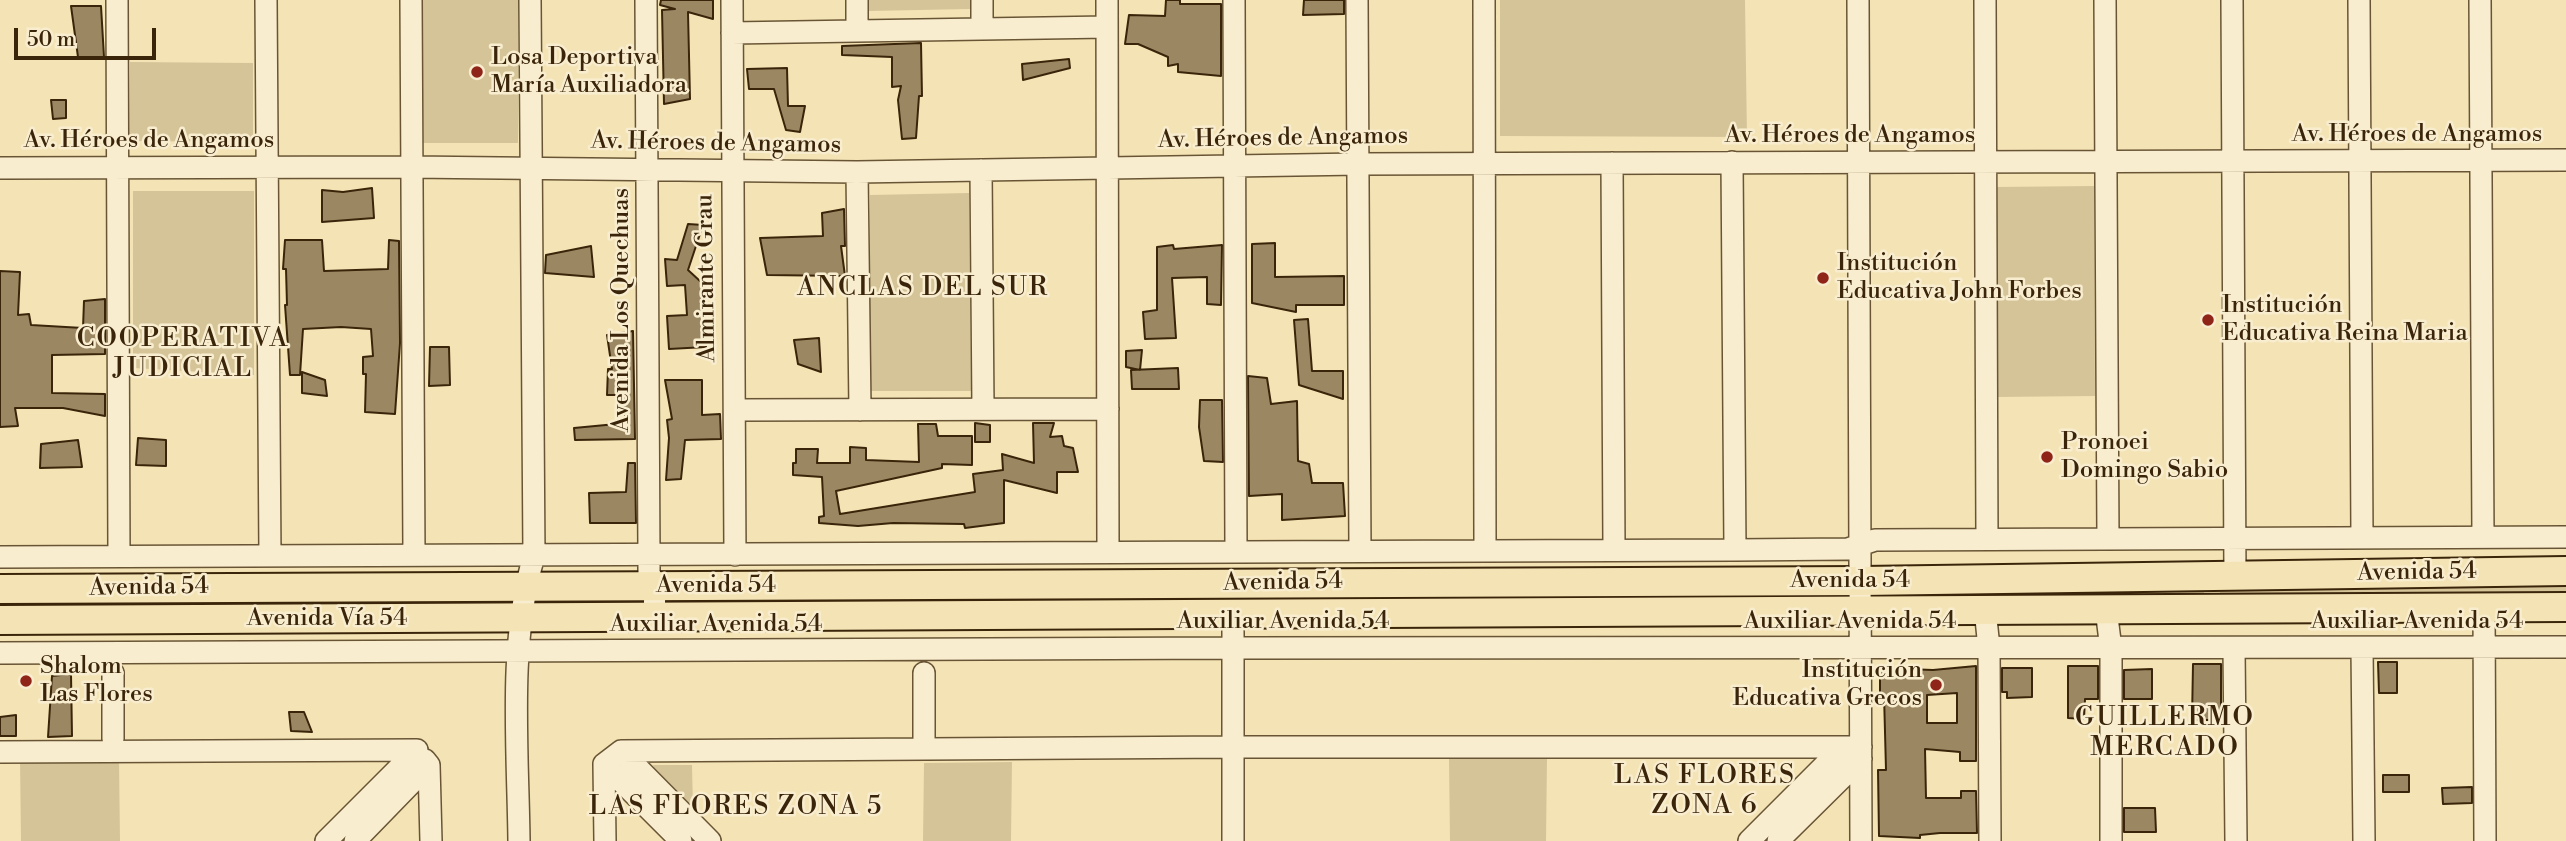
<!DOCTYPE html>
<html>
<head>
<meta charset="utf-8">
<style>
	body { margin:0 }
	#map { position:relative; width:2566px; height:841px; overflow:hidden; background:#f4e4b5; font-family:"Libre Bodoni",serif }
	canvas { display:block }
	.scale { position:absolute; left:14px; top:28px; width:142px; height:32px; box-sizing:border-box; border:4px solid #3b250a; border-top:0; padding-left:9px; font-size:21px; line-height:24px; white-space:nowrap; color:#3b250a; -webkit-text-stroke:5px #f8edcf; paint-order:stroke }
</style>
</head>
<body>
<div id="map">
<canvas width="2566" height="841"></canvas>
<div class="scale">50 m</div>
</div>
<script>
const ctx = document.querySelector('canvas').getContext('2d');
ctx.lineJoin = 'round';
function fillPath(path, color) { ctx.fillStyle = color; ctx.fill(path, 'evenodd'); }
function stroke(path, color, width, dash) { ctx.strokeStyle = color; ctx.lineWidth = width; ctx.lineCap = dash ? 'butt' : 'round'; ctx.setLineDash(dash || []); ctx.stroke(path); }
function write(font, color, halo, rows, align = 'center') {
  ctx.font = font + ' "Libre Bodoni",serif'; ctx.lineWidth = 5; ctx.setLineDash([]); ctx.textBaseline = 'middle'; ctx.strokeStyle = halo; ctx.fillStyle = color; for (const [text, x, y, turn = 0] of rows) {
    ctx.save(); ctx.translate(x, y); ctx.rotate((+turn || 0) * Math.PI / 180); ctx.textAlign = isNaN(turn) ? turn : align; if (halo) ctx.strokeText(text, 0, 0); ctx.fillText(text, 0, 0); ctx.restore();
  }
}
fillPath(new Path2D(`
	M423 0H518V143H423Z
	M869 0H970V9L869 11Z
	M1500 0H1745L1747 137 1500 136Z
	M130 62 253 63V142L129 141Z
	M2094 186 2095 396 1997 397 1995 187Z
	M133 191H254V375L133 368Z
	M969 193 971 391H869L870 195Z
	M2566 580V596L2220 598V586Z
	M2204 586V598L1896 601 1895 589Z
	M1504 590V604L1214 606V594Z
	M1203 593V606L689 609V595Z
	M113 596H480V609L114 611Z
	M20 759H119L120 841H21Z
	M1449 759H1547L1546 841H1450Z
	M1012 762 1011 841H923L924 763Z
	M653 765H692L693 808 656 773Z`), '#d5c498');
const building = new Path2D(`
	M661 0H713V19L688 12 690 99 664 104 662 10 675 9 660 5Z
	M1166 0H1180V4H1221V76L1178 72V64L1168 66V57L1138 44H1125L1129 15 1165 16Z
	M1304 0H1344V14L1303 15Z
	M71 6H101L104 57H78Z
	M921 43 922 96H919L916 138 902 139 898 100 901 86 892 87V57L842 55V46Z
	M1069 59 1070 68 1023 80 1022 64Z
	M787 68 788 106H805L800 132 786 130 774 89H749L747 69Z
	M51 100H66V118L53 119Z
	M372 188 374 218 322 222V190L343 192Z
	M844 209 845 246H841L845 276 767 275 760 238 823 236 822 213Z
	M688 224 703 225 688 270 713 293 701 294 706 347 669 349 667 316 687 315 685 285 667 286 665 259 677 260Z
	M285 240H322L324 271 388 269 389 240 399 241 400 343 395 414 365 412 366 374H363V357L373 356 371 329 341 327 303 329 300 375H290L285 305H287L286 269H283Z
	M1275 243V277L1344 276V305H1296V312L1252 303V244Z
	M1173 245 1174 249 1222 245 1221 305 1207 304V277L1172 278 1176 338 1145 339 1143 312 1157 310V247Z
	M591 246 594 277 545 273 546 255Z
	M0 271 20 272 18 315 29 314 31 325 83 328 84 301 105 299V354L52 355V393L105 394V416L63 408H15L18 426 0 427Z
	M1308 319 1312 371H1343V399L1299 385 1294 320Z
	M633 331 635 439 575 440 574 428 627 423 621 395H607L608 369H612L607 335Z
	M819 338 821 372 798 364 794 340Z
	M430 347H449L450 385 429 386Z
	M1142 350 1140 370 1126 367V351Z
	M1178 368 1179 389H1132L1131 370Z
	M302 372 325 380 327 396 302 393Z
	M1248 376 1267 378 1271 404 1297 401 1298 461 1309 464 1312 483H1343L1345 516 1282 520V494L1249 496Z
	M665 380H702V415L720 414 721 439 685 440 681 479 666 480 669 438 667 420 672 419Z
	M1200 400H1222L1223 462 1204 461 1199 427Z
	M975 423 990 425V442H975Z
	M1033 423H1054L1050 437 1062 436 1064 446 1073 448 1078 472H1057V493L1004 480V523L965 528 964 524 893 523 858 526 819 523V517L824 516 822 477 793 475V463H796V449H818L817 463H850V447L866 448V460L919 462 918 424H936L938 436H972V465L942 464V468L836 491 840 514 975 492 973 474 1003 470 1002 454 1034 463Z
	M138 438 166 440V466L136 465Z
	M78 440 82 467 40 468 41 444Z
	M628 463H635L636 523H590L589 493 626 492Z
	M2378 662H2397V693H2379Z
	M2193 664H2221V720H2192Z
	M1976 666V761H1960V752L1925 749 1926 798H1961V791H1976L1977 833H1940L1920 835V838L1879 836 1878 770H1886L1884 694H1880V668L1933 670ZM1957 693V723H1927V695Z
	M2068 666H2098V699H2085L2084 719 2068 718Z
	M2002 668H2032V697L2007 698V692H2002Z
	M2152 669V699H2124V670Z
	M71 674 72 736 48 737 52 676Z
	M289 712H304L312 732 291 731Z
	M16 715V736H0V717Z
	M2383 775H2409V792H2383Z
	M2472 787V803L2443 804 2442 788Z
	M2124 808H2155L2156 832H2124Z`);
fillPath(building, '#9b8863');
stroke(building, '#3b250a', 2);
const minor = new Path2D(`
	M117 0 119 556
	M266 0 270 556
	M411 0 414 555
	M646 0 649 556V573L655 586 654 618
	M732 0 735 555
	M982 0V29
	M1107 0 1108 551
	M1234 0 1236 551
	M1357 0 1360 550
	M1484 0 1485 549
	M1858 0 1861 841
	M1985 0 1987 539
	M2105 0 2108 538
	M2232 0 2235 576
	M2359 0 2362 536
	M2480 0 2483 536
	M857 31V0
	M732 33 1107 27
	M1732 162 1735 550
	M1612 163 1614 550
	M0 168 411 167 857 172 1359 164 2566 160
	M981 170 983 409
	M857 172 860 410
	M735 410 1108 409
	M0 557 1735 550 1848 549 1875 540 2566 537
	M2484 608 2485 841
	M1985 609 1989 648 1990 841
	M2106 609 2111 649V841
	M2362 648 2364 841
	M2234 649 2236 841
	M0 653 1233 648 2566 647
	M113 739V673
	M924 739V673
	M621 751 710 841
	M0 752 417 750
	M425 760 429 765 431 841
	M604 764 681 841
	M326 841 417 750
	M355 841 429 765
	M519 841C518 750 508 643 534 556L530 0
	M605 841 604 764 621 751 1232 747H1861
	M1233 841V615
	M1749 841 1831 759 1852 750
	M1778 841 1861 759`);
const major = new Path2D(`
	M0 589 1862 581 2566 571
	M0 620 2566 607`);
stroke(minor, '#695535', 24);
stroke(major, '#3b250a', 32);
stroke(minor, '#f8edcf', 21);
stroke(major, '#f4e4b5', 28);
for (const [x, y, r, color] of [
	[477,72,7,"#8f2418"],
	[1823,278,7,"#8f2418"],
	[2208,320,7,"#8f2418"],
	[2047,457,7,"#8f2418"],
	[26,681,7,"#8f2418"],
	[1936,685,7,"#8f2418"]
]) { const dot = new Path2D(); dot.arc(x, y, r, 0, 2 * Math.PI); ctx.fillStyle = color; ctx.fill(dot); stroke(dot, '#f8edcf', 2.5); }
write('24px', '#3b250a', '#f8edcf', [
	["Losa Deportiva",491,58],
	["María Auxiliadora",491,86],
	["Institución",1837,264],
	["Educativa John Forbes",1837,292],
	["Institución",2222,306],
	["Educativa Reina Maria",2222,334],
	["Pronoei",2061,443],
	["Domingo Sabio",2061,471],
	["Shalom",40,667],
	["Las Flores",40,695],
	["Institución",1922,671,"right"],
	["Educativa Grecos",1922,699,"right"]
], 'left');
write('24px', '#3b250a', '#f8edcf', [
	["Av. Héroes de Angamos",2417,135],
	["Av. Héroes de Angamos",1850,136],
	["Av. Héroes de Angamos",1283,139,-1],
	["Av. Héroes de Angamos",149,141],
	["Av. Héroes de Angamos",716,144,1],
	["Almirante Grau",707,278,-91],
	["Avenida Los Quechuas",622,310,-90],
	["Avenida 54",2417,573,-1],
	["Avenida 54",1850,581],
	["Avenida 54",1283,583,-1],
	["Avenida 54",716,586],
	["Avenida 54",149,588,-1],
	["Avenida Vía 54",327,619],
	["Auxiliar Avenida 54",1283,622],
	["Auxiliar Avenida 54",1850,622],
	["Auxiliar Avenida 54",2417,622],
	["Auxiliar Avenida 54",716,625]
]);
ctx.letterSpacing = '2px';
write('26px', '#3b250a', '#f8edcf', [
	["ANCLAS DEL SUR",923,289],
	["COOPERATIVA",183,340],
	["JUDICIAL",183,370],
	["GUILLERMO",2165,719],
	["MERCADO",2165,749],
	["LAS FLORES",1705,777],
	["ZONA 6",1705,807],
	["LAS FLORES ZONA 5",736,808]
]);
ctx.letterSpacing = '0px';
</script>
</body>
</html>
